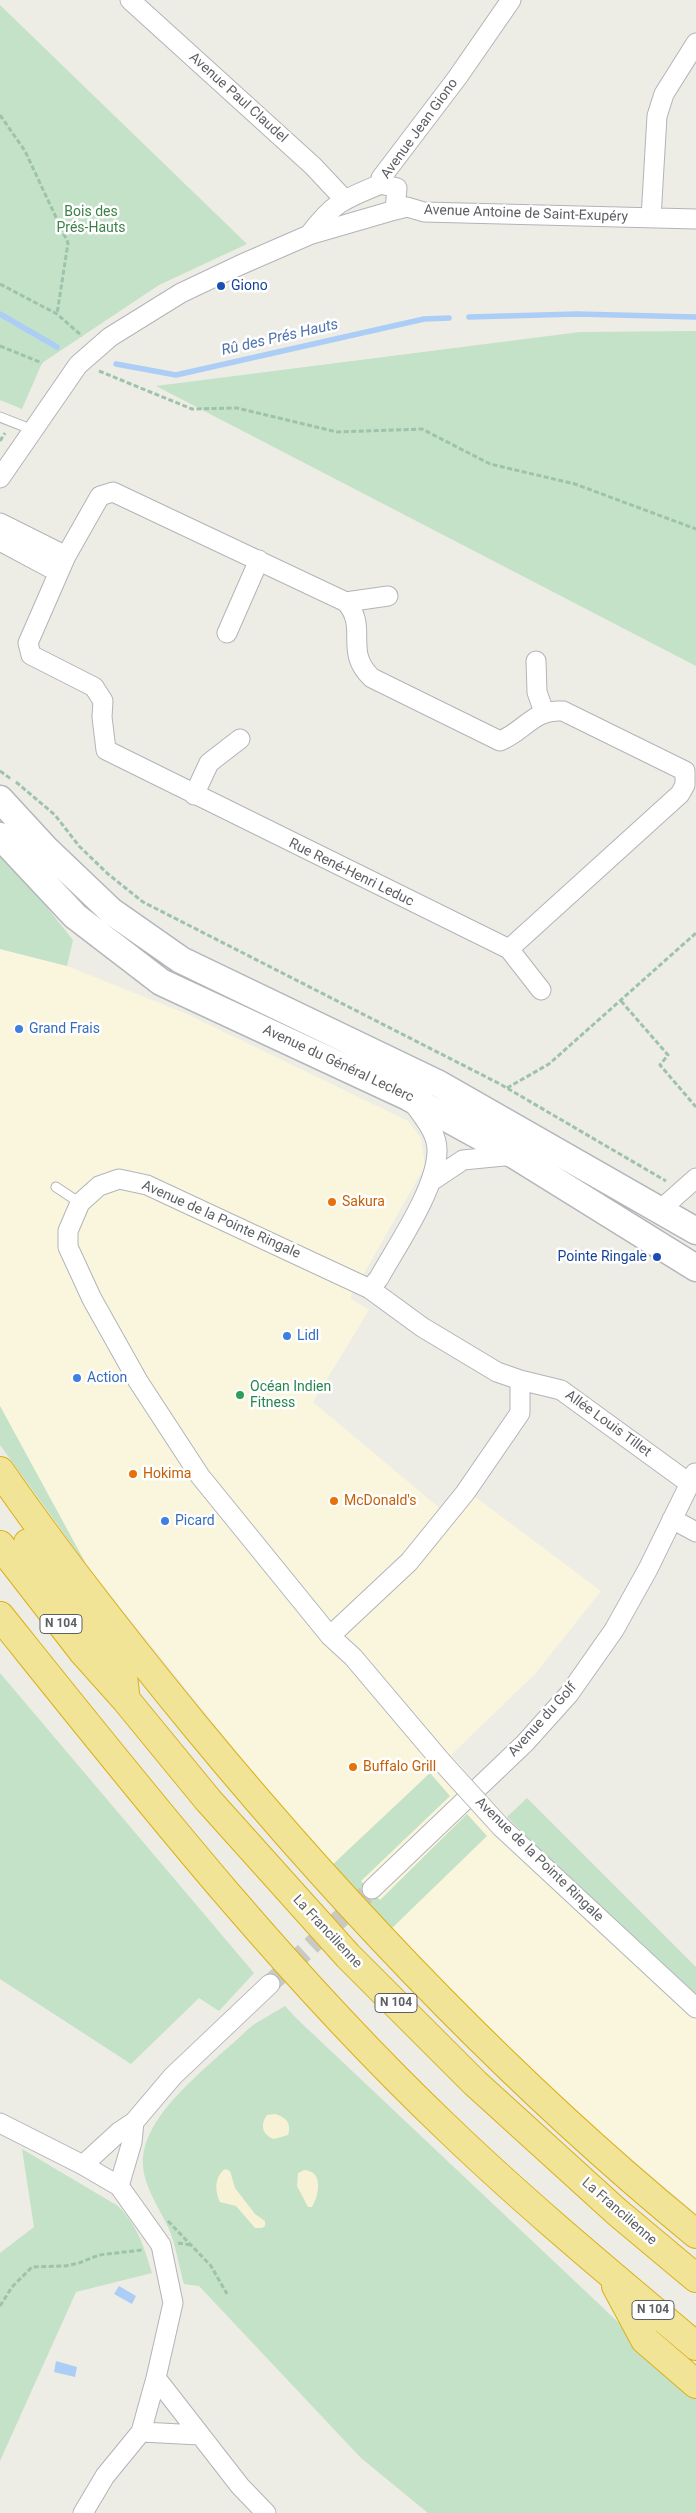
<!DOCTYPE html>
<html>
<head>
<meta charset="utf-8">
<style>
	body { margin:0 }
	canvas { display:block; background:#edece5 }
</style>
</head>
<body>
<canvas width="696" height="2513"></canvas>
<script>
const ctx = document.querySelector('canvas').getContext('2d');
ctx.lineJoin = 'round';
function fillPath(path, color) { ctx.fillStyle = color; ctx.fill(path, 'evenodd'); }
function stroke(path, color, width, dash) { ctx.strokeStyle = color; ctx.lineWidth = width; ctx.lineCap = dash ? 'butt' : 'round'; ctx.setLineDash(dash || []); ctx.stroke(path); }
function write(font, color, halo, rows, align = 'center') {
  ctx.font = font + ' Roboto,sans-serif'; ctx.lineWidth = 5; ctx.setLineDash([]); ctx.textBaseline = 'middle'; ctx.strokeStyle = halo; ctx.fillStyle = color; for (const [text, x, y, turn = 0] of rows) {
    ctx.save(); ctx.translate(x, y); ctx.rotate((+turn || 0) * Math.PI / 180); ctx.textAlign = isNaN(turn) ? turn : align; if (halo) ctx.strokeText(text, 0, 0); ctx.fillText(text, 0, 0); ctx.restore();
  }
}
fillPath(new Path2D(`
	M0 949 67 966 187 1014 408 1121 421 1138 425 1166 350 1298 369 1310 313 1402 455 1521 474 1496 601 1591 535 1674 451 1755 507 1817 696 2002V2213L542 2085 329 1868 86 1564 0 1406Z`), '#faf6dd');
fillPath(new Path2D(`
	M0 5 247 244 159 285 42 363 22 409 0 400Z
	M696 331V666L156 386 580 332Z
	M0 849 73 940 67 966 0 949Z
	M0 1406 86 1564 0 1445Z
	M0 1673 254 1973 219 2011 199 1998 131 2064 0 1979Z
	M430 1773 450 1796 361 1881 380 1900 467 1814 487 1836 390 1930 329 1868Z
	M527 1798 696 1967V2003L507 1817Z
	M285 2006 296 2018 653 2355 696 2391V2513H428L361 2458 199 2286 184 2284C179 2266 176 2246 169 2229 160 2209 144 2187 143 2165 140 2114 214 2063 247 2030 257 2021 273 2014 285 2006Z
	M22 2149 118 2206C138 2226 144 2247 152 2273L76 2292 0 2461V2253L34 2227Z`), '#c4e2c7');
fillPath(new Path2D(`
	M275 2114C286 2117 292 2124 288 2135L274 2139C262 2135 260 2124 267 2115Z
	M225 2169 230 2171 235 2188 255 2214 265 2221V2226L262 2228H255L236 2206 220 2202C215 2191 214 2177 225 2169Z
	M304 2170C324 2171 319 2195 312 2207H308L297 2186 298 2173Z`), '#f7f2d6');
fillPath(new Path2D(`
	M119 2286 136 2296 132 2304 114 2294Z
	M56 2361 77 2367 75 2377 54 2372Z`), '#accef6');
stroke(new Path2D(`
	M0 314 57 347
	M469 317 577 314 696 317
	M116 364 176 375 424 319 449 318`), '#accef6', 5.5);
stroke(new Path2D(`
	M270 1984 372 1889`), '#c9c9c4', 19, [19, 9]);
const lane = new Path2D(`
	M0 417 33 430
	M56 1187 80 1203`);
const street = new Path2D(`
	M130 0 313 166 344 199
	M381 184 397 188 395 210 407 207 424 212 696 219
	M381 184V178L457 78 511 0
	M651 218 657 116 664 94 696 43
	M309 235C334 202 344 199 381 184
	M0 478 78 365 110 337 181 293 240 265 309 235 395 210
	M113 492 346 602C369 628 343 651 372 678L500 741C525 731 533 709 563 711L685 771V785L680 794 509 949 106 750 102 717 103 701 94 687 31 655 28 643 66 556 100 496Z
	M0 523 66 556
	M0 541 58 572
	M346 602 388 596
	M227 633 259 560
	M536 661 537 692 544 712
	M194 795 209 763 240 739
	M509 949 541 990
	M433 1180 463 1160 514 1155
	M660 1210 696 1178
	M370 1289 379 1278C398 1244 436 1189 437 1152 438 1134 424 1118 414 1104
	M672 1519 696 1532
	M330 1636 409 1562 465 1493 520 1413V1380
	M441 1761 353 1657 330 1636 200 1476 138 1381 92 1299 68 1247V1231L80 1203 99 1186 119 1179 147 1185 370 1289 422 1327 497 1372 520 1380 561 1390 689 1483
	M501 1827 696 2008
	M372 1889 525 1743 569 1694 614 1630 648 1569 695 1473
	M0 2123 83 2165 119 2186 161 2245 173 2303 156 2378 141 2432 105 2476 83 2513
	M83 2165 119 2132 134 2122 173 2076 270 1984
	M119 2186 132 2142 134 2122
	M156 2378 240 2486 266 2513
	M141 2432 200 2435`);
const secondary = new Path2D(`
	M0 799 47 850 111 911 181 960 439 1084 696 1231
	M0 836 75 916 161 982 408 1097 514 1155 696 1268`);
const highway = new Path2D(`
	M0 1471C61 1559 128 1644 196 1727 347 1910 512 2083 696 2234
	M28 1543 122 1667 125 1693
	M0 1545 83 1652 126 1700 208 1800 348 1956 475 2083 617 2212 696 2278
	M0 1616C142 1793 283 1972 448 2129 527 2205 612 2275 696 2346
	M616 2286 645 2340 696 2384`);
stroke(lane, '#b2b4b8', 11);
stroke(street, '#b2b4b8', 21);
stroke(secondary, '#b3b6ba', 29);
stroke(highway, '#dbb117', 30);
stroke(new Path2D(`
	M0 115 25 151 68 243 57 314
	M0 284 57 314 82 336
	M0 346 42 363
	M99 371 192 409 237 408 337 432 422 429 490 464 575 484 696 529
	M0 441 5 433
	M0 771 11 779
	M16 782 55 815 79 846 108 874 143 902 500 1084 666 1181
	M621 1001 668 1055 660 1065 696 1107
	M507 1088 549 1064 696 933
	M168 2221 211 2266 227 2294
	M178 2243 191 2245
	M0 2306 12 2287 32 2267 65 2266 79 2263 99 2255 142 2250`), '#9dc3ac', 3, [5, 2.5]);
stroke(lane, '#fff', 9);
stroke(street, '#fff', 19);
stroke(secondary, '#fff', 26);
stroke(highway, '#f2e497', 28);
const streetBridge = new Path2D(`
	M441 1761 501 1827`);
stroke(streetBridge, '#b2b4b8', 21, []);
stroke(streetBridge, '#fff', 19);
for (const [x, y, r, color] of [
	[221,286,5,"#1a4fb4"],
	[19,1029,5,"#3f7fe0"],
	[332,1202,5,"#e8710a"],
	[657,1257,5,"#1a4fb4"],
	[287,1336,5,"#3f7fe0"],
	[77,1378,5,"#3f7fe0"],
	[240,1395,5,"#2e9e5b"],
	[133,1474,5,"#e8710a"],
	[334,1501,5,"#e8710a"],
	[165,1521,5,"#3f7fe0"],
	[353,1767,5,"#e8710a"]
]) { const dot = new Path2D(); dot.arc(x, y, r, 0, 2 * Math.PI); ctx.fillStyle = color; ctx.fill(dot); stroke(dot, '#fff', 2); }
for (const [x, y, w] of [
	[61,1624,42],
	[396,2003,42],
	[653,2310,42]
]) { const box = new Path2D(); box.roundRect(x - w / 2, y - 9.5, w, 19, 4); ctx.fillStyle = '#fff'; ctx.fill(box); stroke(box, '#5c5f63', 1); }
write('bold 12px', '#5c5f63', null, [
	["N 104",61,1624],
	["N 104",396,2003],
	["N 104",653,2310]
]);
write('14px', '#5c5f63', '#fff', [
	["Avenue Paul Claudel",238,98,42],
	["Avenue Jean Giono",420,129,-54],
	["Avenue Antoine de Saint-Exupéry",526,214,2],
	["Rue René-Henri Leduc",351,873,26],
	["Avenue du Général Leclerc",338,1064,25],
	["Avenue de la Pointe Ringale",221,1220,24],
	["Allée Louis Tillet",608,1424,36],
	["Avenue du Golf",543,1720,-48],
	["Avenue de la Pointe Ringale",539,1860,44],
	["La Francilienne",327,1932,47],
	["La Francilienne",619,2212,41]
]);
write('14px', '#3e8148', '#fff', [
	["Bois des",91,212],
	["Prés-Hauts",91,228]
]);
write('14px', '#164399', '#fff', [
	["Giono",231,286],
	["Pointe Ringale",647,1257,"right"]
], 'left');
write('14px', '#366cbe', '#fff', [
	["Grand Frais",29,1029],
	["Lidl",297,1336],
	["Action",87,1378],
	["Picard",175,1521]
], 'left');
write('14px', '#c56008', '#fff', [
	["Sakura",342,1202],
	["Hokima",143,1474],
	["McDonald's",344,1501],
	["Buffalo Grill",363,1767]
], 'left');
write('14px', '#27864d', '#fff', [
	["Océan Indien",250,1387],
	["Fitness",250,1403]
], 'left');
write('italic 15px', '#4e73af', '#fff', [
	["Rû des Prés Hauts",280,338,-13]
]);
</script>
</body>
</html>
